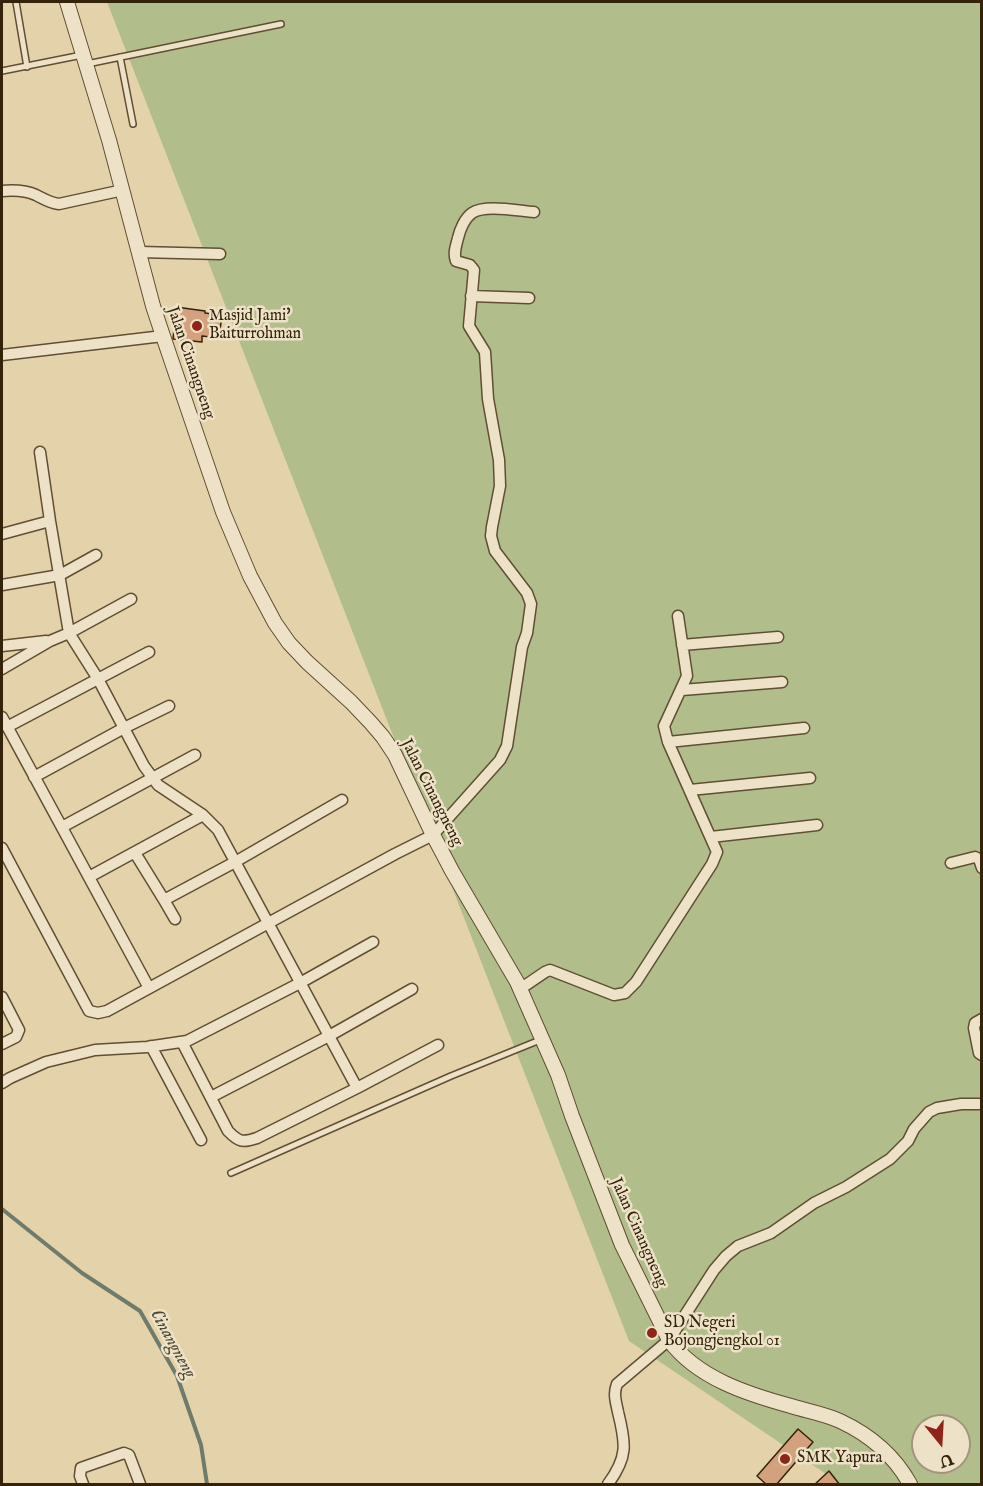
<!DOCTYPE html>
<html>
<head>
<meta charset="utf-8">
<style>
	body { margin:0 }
	#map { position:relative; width:983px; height:1486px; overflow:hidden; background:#e4d3aa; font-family:"IM FELL English",serif }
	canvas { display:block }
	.frame { position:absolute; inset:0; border:3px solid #35220b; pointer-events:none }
	.north { position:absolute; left:911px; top:1414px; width:60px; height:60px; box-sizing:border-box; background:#ede2c8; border:2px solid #a3957c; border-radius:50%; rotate:162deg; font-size:16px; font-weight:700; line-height:24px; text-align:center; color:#35220b }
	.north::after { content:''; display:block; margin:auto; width:21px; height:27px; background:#8f2418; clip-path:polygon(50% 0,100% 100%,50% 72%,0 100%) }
</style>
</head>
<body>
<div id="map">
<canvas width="983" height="1486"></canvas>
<div class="frame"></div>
<div class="north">U</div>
</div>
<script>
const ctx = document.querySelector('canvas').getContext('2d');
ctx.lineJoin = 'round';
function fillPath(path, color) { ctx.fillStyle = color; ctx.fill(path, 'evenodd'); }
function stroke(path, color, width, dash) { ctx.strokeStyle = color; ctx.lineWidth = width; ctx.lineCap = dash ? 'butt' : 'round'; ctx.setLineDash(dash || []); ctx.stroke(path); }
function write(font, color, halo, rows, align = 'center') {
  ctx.font = font + ' "IM FELL English",serif'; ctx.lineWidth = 5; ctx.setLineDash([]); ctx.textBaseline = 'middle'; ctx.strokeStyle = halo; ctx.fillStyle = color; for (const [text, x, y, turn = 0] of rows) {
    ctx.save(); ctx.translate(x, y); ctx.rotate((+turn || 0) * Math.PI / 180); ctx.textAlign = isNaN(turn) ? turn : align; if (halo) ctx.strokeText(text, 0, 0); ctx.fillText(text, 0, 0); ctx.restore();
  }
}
fillPath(new Path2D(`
	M107 2H981V1484H841L629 1341ZM923 1426H959V1462H923Z`), '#b1bd8b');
stroke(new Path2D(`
	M2 1209 82 1273 140 1311 177 1376 201 1445 207 1484`), '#6f7b6c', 4);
const building = new Path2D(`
	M176 307 205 311V313L222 315 219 338 202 336V342L173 339Z
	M798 1429 813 1442 776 1485H767L757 1476Z
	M829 1471 840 1485H814Z`);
fillPath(building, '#d3a17d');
stroke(building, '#35220b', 1.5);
const service = new Path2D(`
	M16 2 27 67
	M120 57 133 124
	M87 64 281 24
	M2 71 82 55
	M231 1173 451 1076 540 1040`);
const minor = new Path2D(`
	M2 191C13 190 25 190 36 195 44 199 50 203 59 204L123 190
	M139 252 220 254
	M471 296 529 298
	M2 355 163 336
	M40 452 50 521 69 633 98 679 144 766 158 785 203 815 218 830 357 1088
	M2 534 50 521
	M2 585 60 575 96 555
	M682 645 778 637
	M2 646 46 641
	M2 669 50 641 69 633 131 599
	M682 690 782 682
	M2 717 149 988
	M7 727 149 652
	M668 742 804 728
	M34 777 124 728 169 706
	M690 790 810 778
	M62 827 195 755
	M711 837 817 825
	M2 848 89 1011 98 1013 107 1011 395 854 433 835 500 760 507 746 522 647 527 633 531 604 527 593 495 551 491 536 492 527 500 486 499 460 488 399 485 352 469 326 474 270 470 265 456 261C453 253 456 246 458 238 460 229 465 218 472 213 485 204 518 211 534 212
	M135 853 164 900 235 862 342 800
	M951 863 975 857 979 859 982 868
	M89 877 203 815
	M164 900 175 919
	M520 989 545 972 550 970 614 995 625 993 636 982 712 864 717 852 668 742 664 726 687 676 678 616
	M2 997 19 1030 16 1037 2 1044
	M982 1019 975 1023 974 1028 979 1053 982 1055
	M182 1042 228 1131C239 1142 242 1143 257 1138L357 1088 438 1045
	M151 1046 201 1140
	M2 1083 10 1078 46 1062 95 1050 147 1047 187 1041 300 983 373 942
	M211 1097 329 1036 412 989
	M83 1484 80 1476 81 1468 124 1453 129 1455 140 1484
	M608 1484C628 1457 626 1444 618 1412 616 1402 613 1394 617 1384L669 1340 714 1270 726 1256 738 1246 771 1233 814 1203 846 1187 890 1159 908 1141 914 1129 929 1112 937 1108 961 1104H982`);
const tertiary = new Path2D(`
	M67 2 109 140 153 306 163 336 223 512 250 576 275 623 289 643 307 662 351 702 371 723 383 737 395 755 433 835 452 871 517 982 558 1075 572 1116 622 1245 669 1340C697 1378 747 1394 791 1406 807 1411 825 1414 840 1421 870 1435 894 1455 910 1484`);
stroke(service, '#614e33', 8);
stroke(minor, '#614e33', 13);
stroke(tertiary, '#614e33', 16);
stroke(service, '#ede2c8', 5);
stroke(minor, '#ede2c8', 10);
stroke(tertiary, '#ede2c8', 14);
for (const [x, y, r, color] of [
	[197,326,6,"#8f2418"],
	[652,1333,6,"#8f2418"],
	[785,1459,6,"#8f2418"]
]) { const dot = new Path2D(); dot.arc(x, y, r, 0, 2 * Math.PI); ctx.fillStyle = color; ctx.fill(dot); stroke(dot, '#ede2c8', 2); }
write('16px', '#35220b', '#ede2c8', [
	["Masjid Jami'",209,317],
	["Baiturrohman",209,335],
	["SD Negeri",664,1324],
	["Bojongjengkol 01",664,1342],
	["SMK Yapura",797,1459]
], 'left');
write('16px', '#35220b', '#ede2c8', [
	["Jalan Cinangneng",190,363,71],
	["Jalan Cinangneng",431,793,63],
	["Jalan Cinangneng",638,1233,66]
]);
write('italic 18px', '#4d4733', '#ede2c8', [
	["Cinangneng",172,1344,61]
]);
</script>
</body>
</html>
